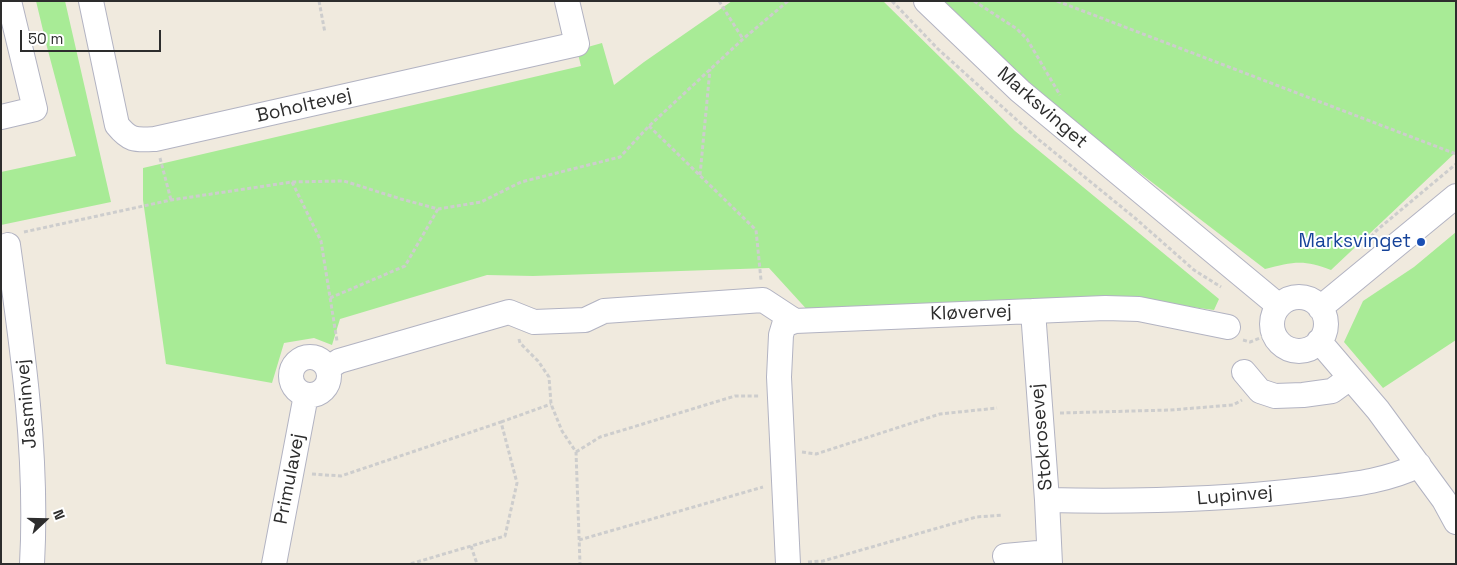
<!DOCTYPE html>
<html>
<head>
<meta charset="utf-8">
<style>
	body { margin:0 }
	#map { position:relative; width:1457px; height:565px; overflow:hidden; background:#f0eade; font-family:"Space Grotesk",sans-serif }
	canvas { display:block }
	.frame { position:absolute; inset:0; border:2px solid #2d2d2d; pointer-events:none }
	.north { position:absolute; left:20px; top:495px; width:50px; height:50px; -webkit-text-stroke:4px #fff; paint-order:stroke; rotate:69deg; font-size:14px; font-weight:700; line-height:20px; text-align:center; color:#2d2d2d }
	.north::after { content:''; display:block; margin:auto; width:18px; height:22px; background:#2d2d2d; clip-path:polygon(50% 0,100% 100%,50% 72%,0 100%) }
	.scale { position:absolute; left:20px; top:30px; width:141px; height:22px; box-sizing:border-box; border:2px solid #2d2d2d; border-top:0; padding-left:6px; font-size:15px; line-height:18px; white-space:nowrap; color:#2d2d2d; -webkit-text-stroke:4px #fff; paint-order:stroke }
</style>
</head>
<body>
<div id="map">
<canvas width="1457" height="565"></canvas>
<div class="frame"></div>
<div class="north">N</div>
<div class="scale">50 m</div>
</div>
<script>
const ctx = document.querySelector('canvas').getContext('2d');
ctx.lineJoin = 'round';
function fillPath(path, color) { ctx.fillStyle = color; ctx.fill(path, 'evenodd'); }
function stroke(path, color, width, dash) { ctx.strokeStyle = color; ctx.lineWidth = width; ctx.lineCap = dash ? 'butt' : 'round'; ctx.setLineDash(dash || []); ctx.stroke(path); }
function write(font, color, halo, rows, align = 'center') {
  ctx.font = font + ' "Space Grotesk",sans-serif'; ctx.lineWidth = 4; ctx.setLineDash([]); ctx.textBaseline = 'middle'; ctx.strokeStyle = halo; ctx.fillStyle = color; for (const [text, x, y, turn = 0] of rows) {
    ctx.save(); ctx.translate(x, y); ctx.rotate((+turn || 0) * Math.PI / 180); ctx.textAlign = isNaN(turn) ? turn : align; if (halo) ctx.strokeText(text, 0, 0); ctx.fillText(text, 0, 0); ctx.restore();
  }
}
fillPath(new Path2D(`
	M36 1H65L111 202 1 225V172L76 156 47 47Z
	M732 1H883L1015 131 1219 299 1214 310 1116 297 811 314 769 268 533 276 487 275 340 319 332 345 314 338 284 343 272 383 166 364 143 200V168L581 66 577 50 602 43 614 85 644 62Z
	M942 1H1456V152L1331 270C1304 259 1292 262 1265 269L1033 91Z
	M1456 232V340L1383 388 1344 342 1363 301 1414 267Z`), '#a8eb96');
const minor = new Path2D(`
	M91 1 117 125C130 141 135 140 155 139L577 44 567 1
	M926 1 1020 91 1279 306
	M1 117 35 109 9 1
	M8 245C23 351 38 457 32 564
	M1272 324a27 27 0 1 1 54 0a27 27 0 1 1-54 0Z
	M1320 308 1456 196
	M1033 311 1047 500 1050 564
	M1319 341 1378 410 1444 500 1456 522
	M291 376a19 19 0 1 1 38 0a19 19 0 1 1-38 0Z
	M328 368 339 361 509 312 534 322 585 320 604 311 763 300 795 321
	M1244 372 1260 391 1275 396 1303 395 1332 391 1350 378
	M1047 500C1133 502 1219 500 1305 490 1344 485 1383 483 1419 465
	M1005 556 1049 552
	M274 564 306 395
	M788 564 779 377 781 335 784 325 795 321 1105 308 1139 309 1228 327`);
stroke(minor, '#b2b3c2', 26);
stroke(new Path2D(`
	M319 1 325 33
	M719 1 743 39
	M892 1 938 49 1038 139 1135 218 1194 270 1221 287
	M974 1 1017 29 1027 39 1060 95
	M1057 1 1456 154
	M649 126 756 230 761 280
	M160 158 171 200
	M700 175 710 69
	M292 182 321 241 337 341
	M24 232 171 200 292 182 344 181 401 199 438 209 481 202 521 182 620 157 649 126 743 39 788 1
	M1371 237 1377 230 1456 164
	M330 298 405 266 438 209
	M519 339 520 343 538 361 549 377 551 404 562 431 576 452 580 564
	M1243 340 1250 342 1273 333
	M1060 413 1170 410 1233 405 1242 400
	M501 422 551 404
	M576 452 600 437 735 396H759
	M802 452 816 454 940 414 997 408
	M312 474 341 476 501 422 517 483 505 536 410 564
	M579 540 763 487
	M471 546 477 564
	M808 562 823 561 976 517 1003 515`), '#cdcdcd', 3, [4, 2.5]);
stroke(minor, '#fff', 24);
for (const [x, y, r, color] of [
	[1421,242,5,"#1a4fb4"]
]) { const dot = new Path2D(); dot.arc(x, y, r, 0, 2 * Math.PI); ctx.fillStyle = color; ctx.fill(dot); stroke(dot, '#fff', 2); }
write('19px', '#2d2d2d', '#fff', [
	["Boholtevej",304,106,-13],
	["Marksvinget",1042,108,41],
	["Kløvervej",971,313,-2],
	["Jasminvej",27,404,-95],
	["Stokrosevej",1042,437,-95],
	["Primulavej",290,479,-79],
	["Lupinvej",1235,496,-5]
]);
write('19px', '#164399', '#fff', [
	["Marksvinget",1411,242]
], 'right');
</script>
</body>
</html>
